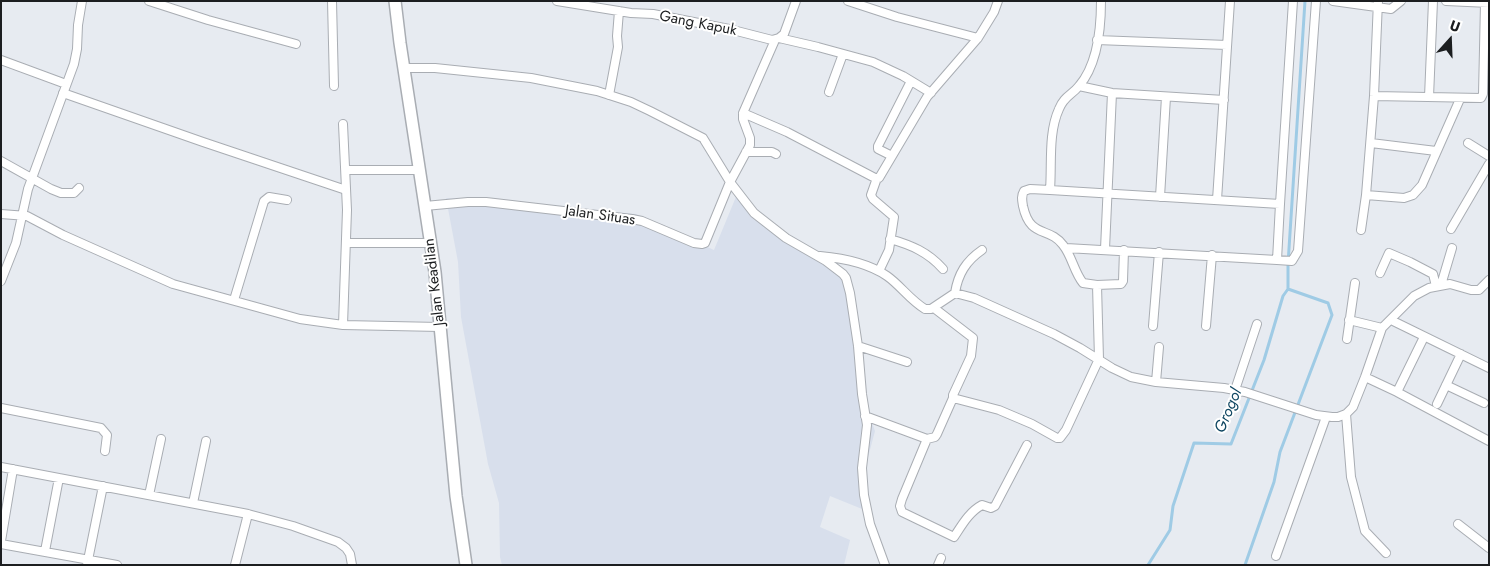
<!DOCTYPE html>
<html>
<head>
<meta charset="utf-8">
<style>
	body { margin:0 }
	#map { position:relative; width:1490px; height:566px; overflow:hidden; background:#e7ebf1; font-family:Jost,sans-serif }
	canvas { display:block }
	.frame { position:absolute; inset:0; border:2px solid #1c1e20; pointer-events:none }
	.north { position:absolute; left:1425px; top:15px; width:50px; height:50px; -webkit-text-stroke:4px #fff; paint-order:stroke; rotate:20deg; font-size:14px; font-weight:700; line-height:20px; text-align:center; color:#1c1e20 }
	.north::after { content:''; display:block; margin:auto; width:18px; height:22px; background:#1c1e20; clip-path:polygon(50% 0,100% 100%,50% 72%,0 100%) }
</style>
</head>
<body>
<div id="map">
<canvas width="1490" height="566"></canvas>
<div class="frame"></div>
<div class="north">U</div>
</div>
<script>
const ctx = document.querySelector('canvas').getContext('2d');
ctx.lineJoin = 'round';
function fillPath(path, color) { ctx.fillStyle = color; ctx.fill(path, 'evenodd'); }
function stroke(path, color, width, dash) { ctx.strokeStyle = color; ctx.lineWidth = width; ctx.lineCap = dash ? 'butt' : 'round'; ctx.setLineDash(dash || []); ctx.stroke(path); }
function write(font, color, halo, rows, align = 'center') {
  ctx.font = font + ' Jost,sans-serif'; ctx.lineWidth = 4; ctx.setLineDash([]); ctx.textBaseline = 'middle'; ctx.strokeStyle = halo; ctx.fillStyle = color; for (const [text, x, y, turn = 0] of rows) {
    ctx.save(); ctx.translate(x, y); ctx.rotate((+turn || 0) * Math.PI / 180); ctx.textAlign = isNaN(turn) ? turn : align; if (halo) ctx.strokeText(text, 0, 0); ctx.fillText(text, 0, 0); ctx.restore();
  }
}
fillPath(new Path2D(`
	M738 192 777 227 811 248 849 275 865 404 875 431 867 461V511L830 496 820 527 850 540 844 565H502L500 557 499 503 488 464 461 317 458 262 446 198 636 214 714 250Z`), '#d8dfec');
stroke(new Path2D(`
	M1148 565 1170 530 1173 506 1194 443 1231 444 1264 360 1283 296 1288 289
	M1245 565 1274 482 1280 452 1332 315 1328 303 1288 289V264L1305 1`), '#9fcbe5', 3);
const minor = new Path2D(`
	M149 1 208 20 296 44
	M332 1 334 86
	M557 1 631 13 653 14 729 29 772 40 779 38 818 47 873 62 903 76 931 93
	M848 1 897 17 978 38
	M1333 1 1391 9 1401 1
	M1378 1 1374 96 1366 195 1404 198 1413 195 1422 185 1460 99
	M1446 1 1489 3
	M779 38 784 34 796 1
	M1097 40 1227 45
	M1 60 66 84
	M404 68H435L531 78 597 91 631 102 650 111 703 138 730 182 754 213 786 238 826 261 843 274 846 278 850 293 858 346 862 394 867 425 862 468 864 495 870 524 885 565
	M1079 86 1112 93 1224 100
	M829 92 843 54
	M63 93 203 142 346 190
	M609 95 618 47 617 36 619 11
	M1374 96 1481 98 1483 94 1485 3
	M1429 97 1433 1
	M743 113 787 132 875 178H879L927 97 978 38 994 12 998 1
	M343 124 347 210 343 325
	M1371 143 1436 151
	M1468 143 1489 156
	M746 152H772L776 154
	M892 156 878 149V146L911 81
	M1 161 51 189 61 193H74L79 188
	M346 170H419
	M877 178 871 195 873 199 894 217 889 250 879 271
	M1050 190C1052 164 1048 133 1059 109 1064 96 1072 95 1079 86 1098 64 1101 29 1101 1
	M1160 197 1166 97
	M1217 200 1230 1
	M1280 204 1277 260 1292 261 1298 251 1316 1
	M425 206 468 202H486L632 219 642 221 694 243 702 244 705 243 730 182 750 145V138L743 119V113L775 40
	M1 214 27 216 63 235 173 284 300 319 343 325 440 327
	M1451 229 1489 164
	M1361 230 1366 195
	M890 239C911 245 928 252 943 269
	M347 243H431
	M1066 248 1277 260
	M1105 249 1112 93
	M1124 250 1123 281 1121 284 1097 285 1083 283C1074 272 1072 256 1063 245 1049 226 1030 239 1023 206 1022 200 1021 196 1024 191L1030 189 1050 190 1280 204 1293 1
	M820 256C842 258 868 263 887 276 900 285 910 300 925 309H931L955 293 974 298 1054 334 1080 348 1112 368 1131 377 1156 382 1224 388 1245 392 1316 415 1332 417H1338L1346 414 1353 407 1365 377 1382 328 1414 296 1429 288 1450 284 1471 290H1479L1489 280
	M1380 273 1389 253 1410 262 1433 274 1436 286
	M1 281 16 243 28 189 74 64 77 49 78 25 82 1
	M1441 285 1452 248
	M955 293C958 274 966 261 982 250
	M234 300 264 201 269 197 287 200
	M934 308 973 338 971 356 953 395V398L999 410 1032 424 1057 438H1060L1066 430 1099 359 1097 285
	M1349 320 1382 328
	M1391 320 1489 368
	M1153 326 1159 252
	M1206 326 1212 255
	M1347 339 1355 283
	M858 346 907 362
	M1365 377 1397 392 1489 441
	M1156 382 1159 347
	M1446 385 1484 403
	M1235 390 1257 324
	M1397 392 1424 337
	M1437 404 1461 354
	M1 408 101 428 107 435 105 451
	M1346 414 1351 477 1365 531 1386 553
	M865 416 927 439 935 437 937 434 953 398
	M927 439 902 499 900 506 902 512 954 537C962 525 969 512 982 505L991 508 995 506 1027 445
	M1 467 248 514 293 526 338 542 346 548 350 554 352 565
	M149 495 161 439
	M193 503 206 441
	M1458 524 1489 548
	M1 541 13 469
	M1 544 117 565
	M45 551 59 478
	M1276 556 1326 417
	M87 565 103 486
	M235 565 248 514
	M938 565 941 558`);
const secondary = new Path2D(`
	M395 1 400 43 435 272 456 496 466 565`);
stroke(minor, '#a9adb3', 10);
stroke(secondary, '#a9adb3', 14);
stroke(minor, '#fff', 8);
stroke(secondary, '#fff', 11);
write('15px', '#1c1e20', '#fff', [
	["Gang Kapuk",698,24,11],
	["Jalan Situas",600,216,8],
	["Jalan Keadilan",435,282,-97]
]);
write('italic 16px', '#104762', '#fff', [
	["Grogol",1229,411,-67]
]);
</script>
</body>
</html>
